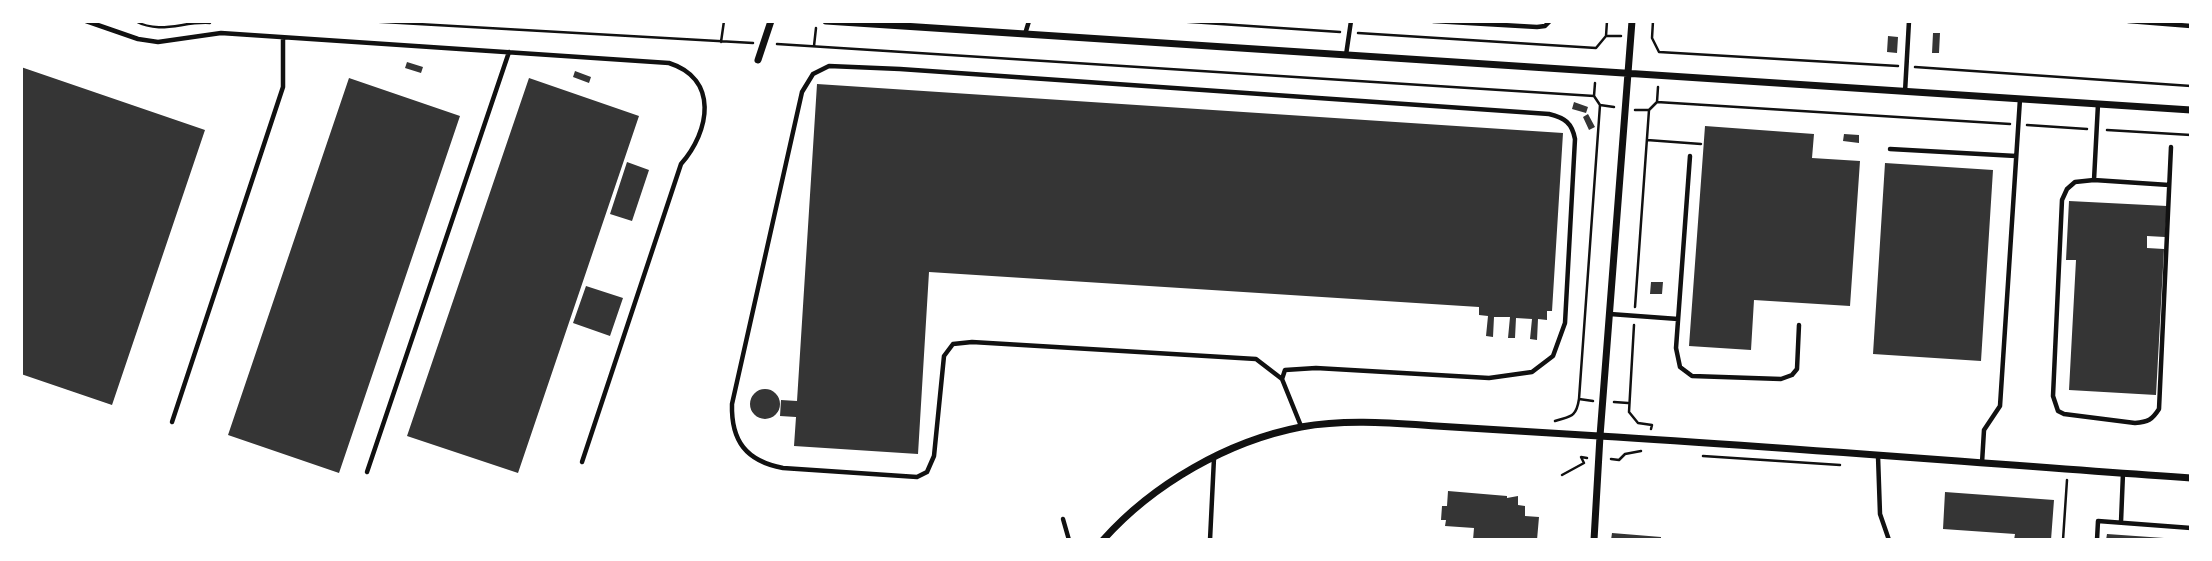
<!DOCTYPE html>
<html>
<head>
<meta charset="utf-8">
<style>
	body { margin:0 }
	#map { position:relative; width:2212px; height:561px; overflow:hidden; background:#fff; font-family:Arial,sans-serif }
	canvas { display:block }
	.frame { position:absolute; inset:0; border:23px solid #fff; pointer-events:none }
</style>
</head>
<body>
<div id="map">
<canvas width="2212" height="561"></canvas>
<div class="frame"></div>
</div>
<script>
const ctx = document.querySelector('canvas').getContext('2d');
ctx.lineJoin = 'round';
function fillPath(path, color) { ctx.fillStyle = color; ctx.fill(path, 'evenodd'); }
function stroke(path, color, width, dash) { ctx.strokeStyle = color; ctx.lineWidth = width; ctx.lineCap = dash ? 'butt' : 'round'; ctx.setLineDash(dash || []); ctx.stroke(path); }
fillPath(new Path2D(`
	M1933 33H1940L1939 53H1932Z
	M1888 36 1898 37 1897 53 1887 52Z
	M407 62 423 67 421 73 405 68Z
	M21 67 205 130 112 405 21 374Z
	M575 71 591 77 589 83 573 77Z
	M349 78 460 116 339 473 228 435Z
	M529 78 639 116 518 473 407 436Z
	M817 84 1563 133 1552 311H1547V320L1538 319 1537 340 1530 339 1532 319 1516 318 1515 338H1508L1510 317H1494L1493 337 1486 336 1488 316 1479 315V307L929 272 918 454 794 446 796 417 780 416 781 400 797 401Z
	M1574 102 1588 107 1586 113 1572 109Z
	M1588 114 1595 127 1589 130 1583 117Z
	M1705 126 1814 134 1812 158 1860 161 1850 306 1754 300 1751 350 1689 346Z
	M1844 134 1859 135V143L1843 141Z
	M627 162 649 170 632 221 610 214Z
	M1885 163 1993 170 1981 361 1873 354Z
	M2069 201 2167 206 2165 237 2147 236V248L2164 249 2156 395 2069 390 2076 260H2066Z
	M1651 282H1663L1662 294H1650Z
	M586 286 623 298 610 336 573 323Z
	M750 404a15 15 0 1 1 30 0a15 15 0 1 1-30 0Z
	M1448 491 1507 496V498L1518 496V505L1525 506V516L1539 517 1537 540H1473L1474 528 1445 526 1446 520H1441L1442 506H1447Z
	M1945 492 2054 500 2051 540H2014L2015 534 1943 529Z
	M1612 533 1661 537V540H1611Z
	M2107 534 2164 538V540H2106Z`), '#353535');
stroke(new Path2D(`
	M135 21C162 35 182 21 210 23
	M365 21 753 43
	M1175 21 1340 32
	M1653 21 1652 38 1659 52 1898 66
	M1358 33 1596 48 1606 36 1607 21
	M1606 36H1621
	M721 42 724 21
	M777 44 1594 96
	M814 46 816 28
	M1915 67 2191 86
	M1657 102 2010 124
	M1600 105 1614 107
	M1635 110H1649
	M2027 125 2087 129
	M2107 130 2191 135
	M1647 140 1701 144
	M1635 307 1649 110 1657 102 1658 87
	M1634 325 1629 412 1638 423 1652 425 1651 429
	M1579 399 1593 401
	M1614 402 1628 403
	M1555 421C1569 416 1576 419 1579 399L1600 105 1594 96 1595 83
	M1703 456 1840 465
	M1611 459 1619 460 1625 454 1641 451
	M1562 475 1584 463 1581 457 1587 458
	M2063 540 2067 480`), '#111', 2.5);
stroke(new Path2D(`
	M86 21 138 39 158 42 221 33 669 63C719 79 710 131 681 164L582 462
	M1433 21 1537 27 1545 26 1550 21
	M2128 21 2191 26
	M1025 34 1029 21
	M1346 55 1351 21
	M1905 92 1909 21
	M1890 149 2016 156
	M1690 156 1676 348 1680 367 1692 376 1781 379 1792 375 1797 369 1799 325
	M2094 180 2098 104
	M2169 185 2094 180 2075 182 2067 189 2062 200 2053 396 2058 411 2064 414 2135 423C2148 422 2152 420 2159 409L2171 147
	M1610 314 1678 319
	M1282 379 1285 370 1316 368 1489 378 1532 372 1553 356 1565 323 1575 139C1572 123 1565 118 1549 114L900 69 829 66 813 74 802 92 732 404C731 441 746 461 783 468L917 477 927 472 934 456 944 356 953 344 972 342 1256 359 1282 379 1301 426
	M172 422 283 87V38
	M1878 456 1880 514 1889 540
	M1982 463 1984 430 2000 406 2020 99
	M367 472 509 52
	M1063 519 1069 540
	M2121 522 2123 473
	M1210 540 1214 458
	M2097 540 2098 521 2191 528`), '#111', 4.5);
stroke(new Path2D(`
	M826 21 2191 110
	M758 60 771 21
	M1103 540C1153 484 1228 441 1301 427 1346 419 1391 423 1436 426 1485 429 1534 432 1583 435 1786 447 1988 464 2191 478
	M1594 540 1600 436 1632 21`), '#111', 7);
</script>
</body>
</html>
